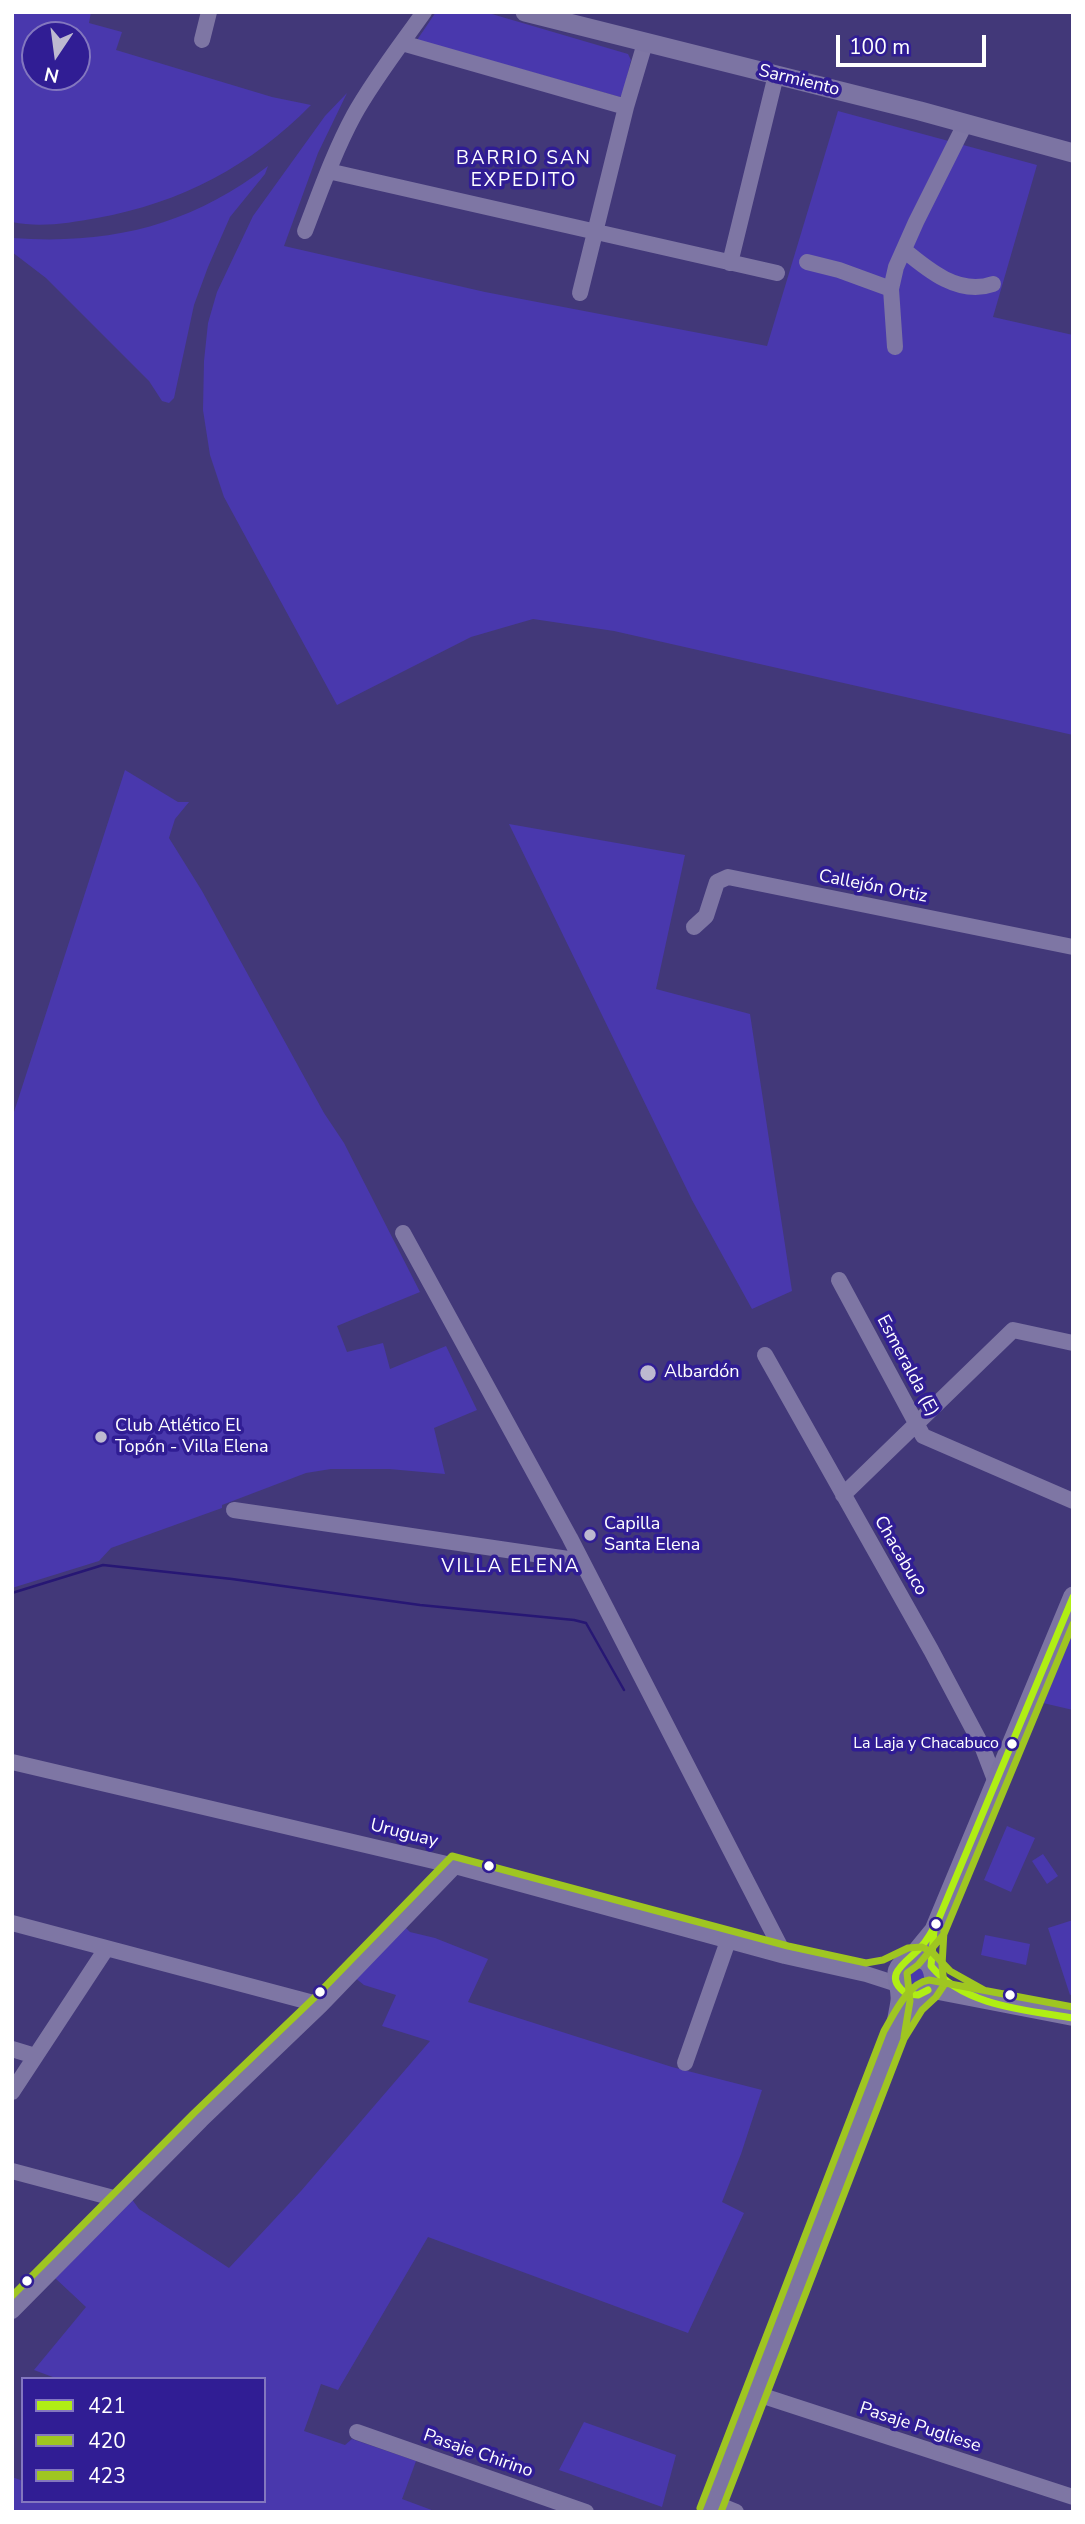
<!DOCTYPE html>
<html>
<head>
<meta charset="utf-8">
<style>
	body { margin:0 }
	#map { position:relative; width:1085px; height:2524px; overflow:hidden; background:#423879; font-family:"Nunito Sans",sans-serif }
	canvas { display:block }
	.frame { position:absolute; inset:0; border:14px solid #fff; pointer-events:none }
	.legend { position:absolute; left:21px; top:2377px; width:245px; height:126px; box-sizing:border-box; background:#301d94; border:2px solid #8377bf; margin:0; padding:9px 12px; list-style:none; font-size:21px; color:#fff }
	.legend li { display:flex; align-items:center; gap:14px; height:35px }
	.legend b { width:35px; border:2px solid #8377bf }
	.north { position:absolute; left:21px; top:21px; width:70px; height:70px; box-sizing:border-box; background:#301d94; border:2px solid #8377bf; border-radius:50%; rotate:193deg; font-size:19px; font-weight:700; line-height:28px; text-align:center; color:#fff }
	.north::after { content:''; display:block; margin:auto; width:24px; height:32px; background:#bdb9d0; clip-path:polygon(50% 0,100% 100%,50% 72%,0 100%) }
	.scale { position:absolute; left:836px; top:35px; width:150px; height:32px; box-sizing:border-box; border:4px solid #fff; border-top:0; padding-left:9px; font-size:21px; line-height:24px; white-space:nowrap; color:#fff; -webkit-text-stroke:5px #301d94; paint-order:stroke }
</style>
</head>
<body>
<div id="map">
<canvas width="1085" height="2524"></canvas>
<div class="frame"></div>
<ul class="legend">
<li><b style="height:9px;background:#b0ee14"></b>421</li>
<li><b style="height:9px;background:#9fc621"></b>420</li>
<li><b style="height:9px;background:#9fc621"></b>423</li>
</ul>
<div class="north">N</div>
<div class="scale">100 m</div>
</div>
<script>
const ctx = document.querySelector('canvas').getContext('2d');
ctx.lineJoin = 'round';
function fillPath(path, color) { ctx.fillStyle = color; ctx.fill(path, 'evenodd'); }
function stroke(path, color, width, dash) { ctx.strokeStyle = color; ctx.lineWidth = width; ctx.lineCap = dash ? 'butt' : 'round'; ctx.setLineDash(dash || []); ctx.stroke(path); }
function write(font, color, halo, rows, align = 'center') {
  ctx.font = font + ' "Nunito Sans",sans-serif'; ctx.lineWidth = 7; ctx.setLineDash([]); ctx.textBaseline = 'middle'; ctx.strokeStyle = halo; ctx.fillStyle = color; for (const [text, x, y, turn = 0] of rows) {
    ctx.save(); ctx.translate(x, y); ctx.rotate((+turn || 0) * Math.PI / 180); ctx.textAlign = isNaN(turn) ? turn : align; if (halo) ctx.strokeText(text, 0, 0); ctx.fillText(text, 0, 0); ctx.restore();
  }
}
fillPath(new Path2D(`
	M12 12H91L89 23 122 32 116 50 272 97 311 105C251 166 181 203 97 218 69 223 40 228 12 222ZM35 35H77V77H35Z
	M436 12H485L628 54 631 60 623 93 620 97 417 40Z
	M347 93 318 153 284 246 485 292 767 346 838 111 1037 165 993 317 1073 335V735L614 631 533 619 471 637 337 705 224 497 210 455 203 410 204 361 208 323 217 292 253 216 325 116Z
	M268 166 265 174 230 217 208 267 194 305 174 398 169 403 162 401 149 381 46 278 12 252V238C110 245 189 226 268 166Z
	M125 770 178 802H189L175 819 169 838 202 891 324 1113 344 1143 420 1292 337 1326 347 1352 383 1343 390 1369 446 1346 477 1410 434 1428 445 1474 389 1469H331L306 1473 222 1505V1508L111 1548 99 1561 12 1588V1118Z
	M509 824 685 855 656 989 750 1014 792 1291 752 1309 692 1200Z
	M1073 1629V1710L1043 1703Z
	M1007 1826 1035 1838 1011 1892 984 1880Z
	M1043 1854 1058 1876 1047 1884 1032 1861Z
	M1073 1920V1994L1070 1995 1048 1928Z
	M405 1927 410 1932 435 1938 488 1959 468 2002 672 2067 762 2090 741 2154 722 2202 744 2213 688 2333 428 2237 338 2390 321 2384 304 2431 345 2445 352 2439 416 2461 402 2499 437 2512H12V2477L23 2481V2501H264V2379H58L34 2370 86 2307 55 2278 131 2198 139 2209 229 2268 301 2191 430 2041 382 2026 396 1995 364 1985 354 1977Z
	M985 1935 1030 1944 1026 1965 981 1955Z
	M917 1965 927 1974 918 1988 900 1977Z
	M584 2422 676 2455 662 2507 559 2470Z`), '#4938ad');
stroke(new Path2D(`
	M12 1593 103 1565 232 1579 420 1605 574 1620 586 1623 624 1690`), '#271774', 2.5);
stroke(new Path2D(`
	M202 40 209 12
	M402 43 626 107
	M328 171 777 273
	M305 231C320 192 334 152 354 115 374 79 400 46 424 12
	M904 250C928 270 959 296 993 284
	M807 262 839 270 891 289
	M730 263 776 75
	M580 293 626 107 645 43
	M895 347 891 289 896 267 916 222 965 124
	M694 927 706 916 717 882 728 877 1073 947
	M403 1233 570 1538 785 1956
	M839 1280 923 1436 1073 1501
	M765 1355 931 1650 982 1746 995 1780
	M843 1495 1013 1330 1073 1343
	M234 1510 582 1561
	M12 1762 455 1866 785 1956 866 1974 897 1984
	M12 1923 321 2005
	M928 1990 1073 2018
	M12 2049 35 2056
	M685 2063 728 1941
	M12 2092 106 1949
	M12 2171 121 2200
	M12 2311 201 2120 321 2005 455 1866
	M757 2394 1073 2497
	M357 2432 586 2512
	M714 2503 736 2512`), '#7e76a4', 16);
stroke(new Path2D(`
	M525 12 920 111 1073 153
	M911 1958 934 1930 1073 1596
	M896 2024C897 2016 899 2009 900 2001 902 1980 886 1971 911 1958 927 1957 933 1965 934 1981 925 1996 913 1999 899 1987
	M710 2512 894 2035 914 2003 925 1993`), '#7c74a3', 19);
stroke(new Path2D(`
	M1073 1597 934 1930 931 1966C964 2006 1025 2010 1073 2018
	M928 1990 918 1995 907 1994C879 1975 909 1961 921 1947 929 1938 934 1928 939 1918`), '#b0ee14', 7);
stroke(new Path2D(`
	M904 2037 910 2001 907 1973 918 1965 944 1934 1073 1624
	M721 2512 904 2039 922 2010 936 1997 944 1985 942 1965 944 1931`), '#9fc621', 7);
stroke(new Path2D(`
	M12 2296 194 2113 314 1998 452 1856 788 1946 866 1963 883 1960 908 1948 922 1947 933 1953 950 1971 984 1990
	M700 2508 884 2031C894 2014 908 1983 929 1980L1073 2007`), '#9fc621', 7);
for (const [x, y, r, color] of [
	[648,1373,9,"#bdb9d0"],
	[101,1437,7,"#bdb9d0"],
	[590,1535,7,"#bdb9d0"],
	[1012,1744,6,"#fff"],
	[489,1866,6,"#fff"],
	[936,1924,6,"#fff"],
	[320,1992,6,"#fff"],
	[1010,1995,6,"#fff"],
	[27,2281,6,"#fff"]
]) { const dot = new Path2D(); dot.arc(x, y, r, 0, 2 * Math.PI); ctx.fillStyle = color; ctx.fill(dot); stroke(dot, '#301d94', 2.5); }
write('16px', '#fff', '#301d94', [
	["La Laja y Chacabuco",999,1744]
], 'right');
write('18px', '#fff', '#301d94', [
	["Sarmiento",799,81,14],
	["Callejón Ortiz",873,887,11],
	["Esmeralda (E)",907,1366,62],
	["Chacabuco",900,1556,60],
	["Uruguay",404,1834,14],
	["Pasaje Pugliese",920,2428,18],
	["Pasaje Chirino",478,2454,19]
]);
write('18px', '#fff', '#301d94', [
	["Albardón",664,1373],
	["Club Atlético El",115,1427],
	["Topón - Villa Elena",115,1448],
	["Capilla",604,1525],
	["Santa Elena",604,1546]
], 'left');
ctx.letterSpacing = '2px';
write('19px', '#fff', '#301d94', [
	["BARRIO SAN",524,159],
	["EXPEDITO",524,181],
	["VILLA ELENA",511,1567]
]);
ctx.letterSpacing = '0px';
</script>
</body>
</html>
